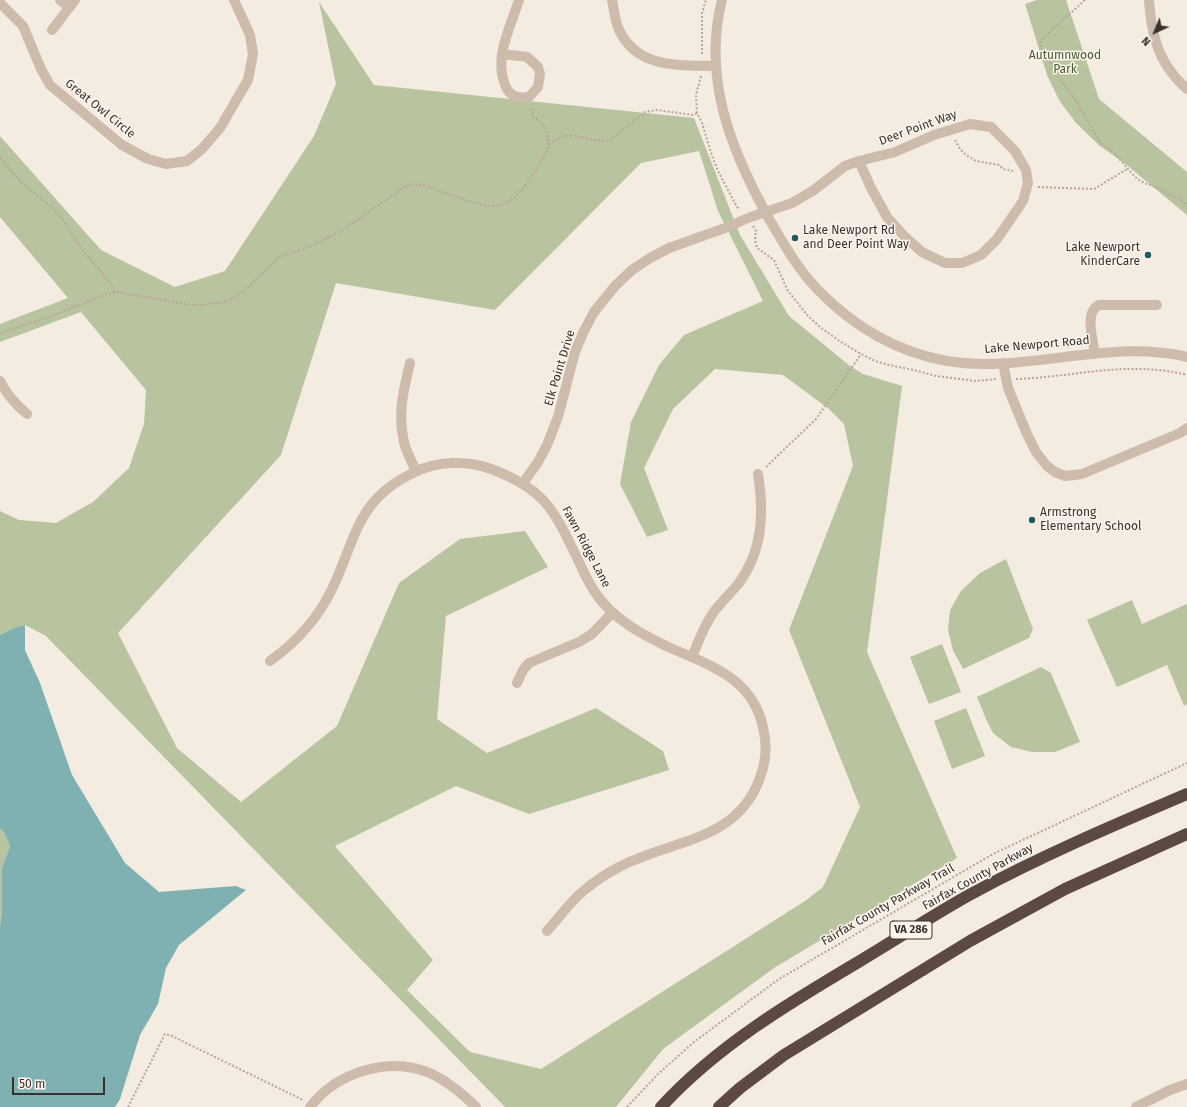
<!DOCTYPE html>
<html>
<head>
<meta charset="utf-8">
<style>
	body { margin:0 }
	#map { position:relative; width:1187px; height:1107px; overflow:hidden; background:#f4ebe1; font-family:"Fira Sans",sans-serif }
	canvas { display:block }
	.north { position:absolute; left:1135px; top:12px; width:40px; height:40px; -webkit-text-stroke:3px #fbf5ee; paint-order:stroke; rotate:224deg; font-size:11px; font-weight:700; line-height:16px; text-align:center; color:#3b302b }
	.north::after { content:''; display:block; margin:auto; width:14px; height:18px; background:#3b302b; clip-path:polygon(50% 0,100% 100%,50% 72%,0 100%) }
	.scale { position:absolute; left:12px; top:1077px; width:93px; height:18px; box-sizing:border-box; border:2px solid #3b302b; border-top:0; padding-left:5px; font-size:12px; line-height:14px; white-space:nowrap; color:#3b302b; -webkit-text-stroke:3px #fbf5ee; paint-order:stroke }
</style>
</head>
<body>
<div id="map">
<canvas width="1187" height="1107"></canvas>
<div class="north">N</div>
<div class="scale">50 m</div>
</div>
<script>
const ctx = document.querySelector('canvas').getContext('2d');
ctx.lineJoin = 'round';
function fillPath(path, color) { ctx.fillStyle = color; ctx.fill(path, 'evenodd'); }
function stroke(path, color, width, dash) { ctx.strokeStyle = color; ctx.lineWidth = width; ctx.lineCap = dash ? 'butt' : 'round'; ctx.setLineDash(dash || []); ctx.stroke(path); }
function write(font, color, halo, rows, align = 'center') {
  ctx.font = font + ' "Fira Sans",sans-serif'; ctx.lineWidth = 3; ctx.setLineDash([]); ctx.textBaseline = 'middle'; ctx.strokeStyle = halo; ctx.fillStyle = color; for (const [text, x, y, turn = 0] of rows) {
    ctx.save(); ctx.translate(x, y); ctx.rotate((+turn || 0) * Math.PI / 180); ctx.textAlign = isNaN(turn) ? turn : align; if (halo) ctx.strokeText(text, 0, 0); ctx.fillText(text, 0, 0); ctx.restore();
  }
}
fillPath(new Path2D(`
	M1037 0H1066L1099 99 1187 172V215L1123 162 1100 146 1076 123 1059 100 1047 75 1025 4Z
	M319 2 374 85 694 118 740 235 789 316 850 366 863 374 902 386 867 652 957 858 774 968 663 1049 616 1107H505L46 636 25 625 14 628 0 635V511L19 520 56 523 93 502 129 468 144 424 146 390 81 312 0 342V324L68 298 0 217V136L101 250 175 287 225 271 314 136 336 84ZM699 151 718 211 763 301 684 335 659 365 631 422 620 484 647 537 668 530 644 468 673 409 715 369 783 375 829 409 844 424 853 466 789 630 860 807 823 887 805 901 541 1069 470 1052 407 990 433 960 335 846 456 786 529 814 669 770 663 751 596 708 565 721 487 753 437 719 446 616 548 567 525 531 460 539 399 583 337 726 241 802 177 748 118 633 281 455 336 283 495 310 641 163Z
	M1006 559 1033 629 1029 638 963 669 953 650 948 630 950 610 961 591 980 573Z
	M1132 600 1142 624 1187 604V704L1184 706 1167 665 1117 687 1087 620Z
	M942 644 961 692 929 704 910 657Z
	M1041 667 1051 673 1080 742 1055 752H1032L1011 747 993 733 986 719 977 697Z
	M966 708 985 756 952 769 934 721Z
	M0 828 4 831 10 846 2 868V912L0 927Z`), '#b8c4a0');
fillPath(new Path2D(`
	M25 625V650L40 683 72 775 125 863 159 892 236 886 246 890 179 945 166 968 158 1004 140 1035 120 1099 115 1107H0V927L2 912V868L10 846 4 832 0 828V635L14 628Z`), '#7fb0b2');
stroke(new Path2D(`
	M1085 0 1043 38 1041 41V46L1060 79 1077 102 1100 142 1106 147 1114 153 1135 177 1144 183 1156 187 1187 204
	M702 54V13L706 0
	M701 76 696 95 697 113 702 123 712 156 718 171 737 207 740 209
	M955 140 960 149 966 155 976 161 999 165 1003 169 1013 171
	M549 145C570 124 588 145 611 140L645 112 657 110 693 115 697 113
	M0 158 21 182 52 207 64 221 81 248 109 281 114 292
	M1038 187 1094 189 1127 169
	M753 226 756 231 755 240 757 248 774 260 788 291 808 316 820 327 838 340 861 354 875 361 889 365 914 370 936 376 976 381 996 379
	M0 333 52 316 104 295 117 292 184 304 198 305 226 302 244 291 277 259 284 255 307 248 341 231 406 186 413 184 421 185 478 204C483 205 489 207 494 206 519 205 535 170 547 151 551 138 545 123 533 117L531 108
	M1016 379C1075 377 1128 360 1187 375
	M766 467 816 419 861 354
	M128 1107 165 1034 172 1036 303 1100
	M627 1107 658 1074 694 1042 779 979 993 854 1187 763`), '#b9a596', 2, [2, 2]);
stroke(new Path2D(`
	M60 0 69 7
	M612 0C614 9 615 21 619 30 638 69 678 65 716 66
	M722 0C702 78 731 150 768 217 783 243 797 268 818 290 853 326 897 352 947 361 1026 374 1107 338 1187 357
	M1149 0C1151 26 1155 52 1172 73 1176 79 1182 84 1187 89
	M0 3 23 26 41 69 50 85 122 145 148 159 166 164 187 161 202 149 220 128 248 80 253 54 250 35 234 0
	M52 30 75 0
	M502 54 527 57 538 67 540 74 538 87 529 97C520 98 512 98 507 89 492 61 510 28 519 0
	M1095 354C1093 340 1084 312 1099 305H1157
	M410 363C403 392 397 416 405 446 408 454 412 463 416 471
	M1003 363 1008 388 1027 434 1036 452 1047 466 1055 472 1065 476 1082 474 1180 433 1187 428
	M0 381C7 395 15 404 27 414
	M523 483 538 462 547 445 558 417 575 352 583 333 594 312 615 286 632 270 650 258 669 248 725 228 748 218 792 203 814 190 845 166 859 161 895 152 934 135 970 124 991 127 1015 151 1026 170 1028 183 1023 201 997 239 981 255 962 263H945L922 252 905 237 887 217 871 188 859 161
	M692 657C698 642 704 626 713 613 721 602 731 593 739 583 763 550 764 513 758 474
	M270 661C298 641 319 617 333 587 357 536 357 499 415 472 437 461 468 460 491 469 548 490 555 513 580 564 588 582 596 597 611 611 628 627 648 637 668 647 709 665 752 677 763 727 766 740 767 754 763 768 744 841 677 838 621 866 607 873 594 882 582 892 569 903 559 918 547 931
	M517 683 523 670 529 663 579 642 592 634 612 613
	M310 1107C337 1072 390 1055 432 1074 448 1082 463 1094 476 1107
	M1136 1107 1170 1090 1187 1084`), '#cdbbac', 10);
stroke(new Path2D(`
	M661 1107C717 1046 789 1003 860 961 897 939 933 915 971 894 1041 856 1114 825 1187 794
	M719 1107 740 1088 784 1055 970 941 1065 889 1187 834`), '#5c4a42', 12);
for (const [x, y, r, color] of [
	[795,238,4,"#1f5a5e"],
	[1148,255,4,"#1f5a5e"],
	[1032,520,4,"#1f5a5e"]
]) { const dot = new Path2D(); dot.arc(x, y, r, 0, 2 * Math.PI); ctx.fillStyle = color; ctx.fill(dot); stroke(dot, '#fbf5ee', 1.5); }
for (const [x, y, w] of [
	[911,930,42]
]) { const box = new Path2D(); box.roundRect(x - w / 2, y - 9, w, 18, 3); ctx.fillStyle = '#fbf5ee'; ctx.fill(box); stroke(box, '#3b302b', 1); }
write('bold 11px', '#3b302b', null, [
	["VA 286",911,930]
]);
write('12px', '#4a5a2e', '#fbf5ee', [
	["Autumnwood",1065,56],
	["Park",1065,70]
]);
write('12px', '#3b302b', '#fbf5ee', [
	["Great Owl Circle",100,109,39],
	["Deer Point Way",918,128,-20],
	["Lake Newport Road",1037,345,-5],
	["Elk Point Drive",560,368,-73],
	["Fawn Ridge Lane",586,547,62],
	["Fairfax County Parkway",978,877,-29],
	["Fairfax County Parkway Trail",888,905,-30]
]);
write('12px', '#3b302b', '#fbf5ee', [
	["Lake Newport Rd",803,231],
	["and Deer Point Way",803,245],
	["Lake Newport",1140,248,"right"],
	["KinderCare",1140,262,"right"],
	["Armstrong",1040,513],
	["Elementary School",1040,527]
], 'left');
</script>
</body>
</html>
